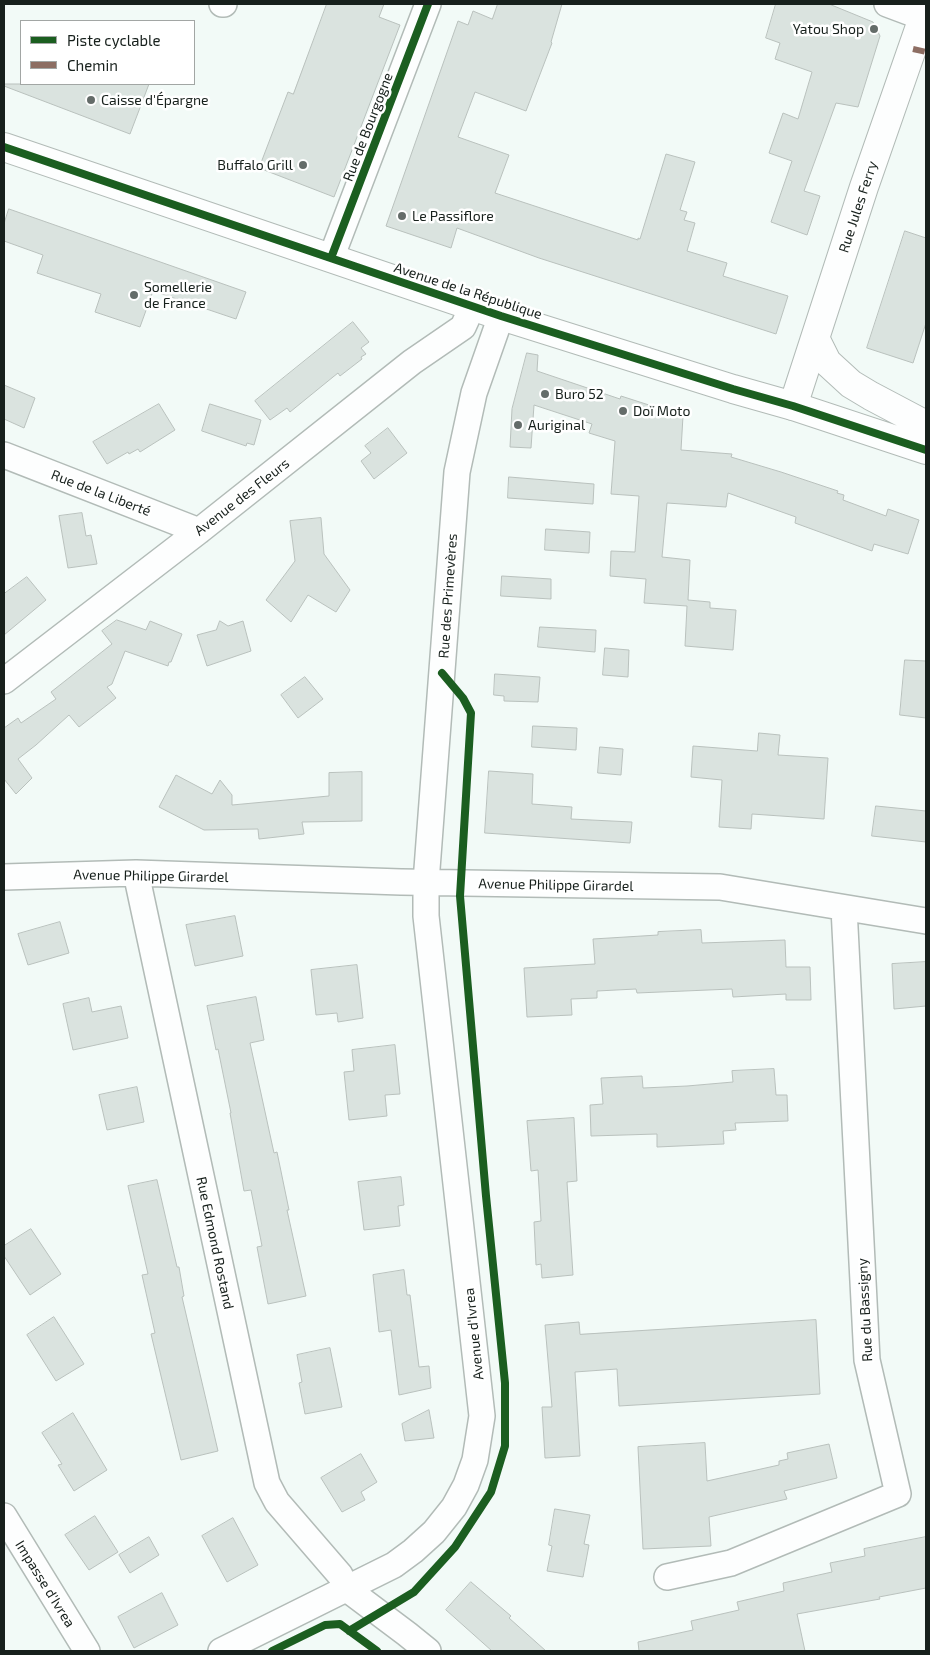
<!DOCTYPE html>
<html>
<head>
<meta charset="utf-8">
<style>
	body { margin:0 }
	#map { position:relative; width:930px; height:1655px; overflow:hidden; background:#f2faf7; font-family:"Exo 2",sans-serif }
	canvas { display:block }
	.frame { position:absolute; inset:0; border:5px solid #17201c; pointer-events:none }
	.legend { position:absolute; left:20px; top:20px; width:175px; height:65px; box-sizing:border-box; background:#fff; border:1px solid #a2a6a4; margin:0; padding:6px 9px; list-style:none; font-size:15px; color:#17201c }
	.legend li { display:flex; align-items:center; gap:10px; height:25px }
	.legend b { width:25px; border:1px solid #a2a6a4 }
</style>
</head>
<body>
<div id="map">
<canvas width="930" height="1655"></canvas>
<div class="frame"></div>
<ul class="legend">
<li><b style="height:6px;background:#1b5e20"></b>Piste cyclable</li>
<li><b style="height:6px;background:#8d6e63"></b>Chemin</li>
</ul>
</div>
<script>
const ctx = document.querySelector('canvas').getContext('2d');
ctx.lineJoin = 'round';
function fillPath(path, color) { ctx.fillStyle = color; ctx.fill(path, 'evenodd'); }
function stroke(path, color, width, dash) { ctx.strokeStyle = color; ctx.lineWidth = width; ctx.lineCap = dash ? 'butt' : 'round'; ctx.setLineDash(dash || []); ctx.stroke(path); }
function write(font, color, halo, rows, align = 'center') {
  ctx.font = font + ' "Exo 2",sans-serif'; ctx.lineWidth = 5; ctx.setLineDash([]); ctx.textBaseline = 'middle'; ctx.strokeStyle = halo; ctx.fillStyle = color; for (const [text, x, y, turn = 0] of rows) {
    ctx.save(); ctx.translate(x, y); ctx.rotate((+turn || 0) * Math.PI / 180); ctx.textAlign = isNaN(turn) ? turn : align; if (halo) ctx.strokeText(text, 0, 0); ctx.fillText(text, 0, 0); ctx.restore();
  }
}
const building = new Path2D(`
	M327 4H384L379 17 400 25 334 197 259 168 288 92 293 94Z
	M498 4H562L551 42 552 43 526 111 475 92 458 137 509 155 495 193 638 240V238L640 239 666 154 695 162 680 210 687 212 684 220 695 223 687 251 727 263 723 276 788 296 776 334 539 258 457 228 451 248 386 226 458 21 468 25 473 11 492 19Z
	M776 4H829L873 22 880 36 858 107 836 103 804 191 820 196 807 235 771 222 792 161 769 153 783 113 798 119 812 72 775 59 780 43 766 38Z
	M4 84H149L130 134 4 86Z
	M9 209 246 292 236 319 153 291 140 327 95 312 101 294 37 273 43 255 4 241V224Z
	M905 231 926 238V323L913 363 867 348Z
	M353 322 369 342 361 348 366 354 361 357 362 359 340 376 338 373 333 377 290 412 287 408 270 420 255 401Z
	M527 353 538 355 537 371 620 399 621 396 683 416 681 450 732 454 731 457 781 472 838 491 837 493 844 495 843 500 886 516 888 509 919 520 908 554 874 544 872 551 795 523 796 517 728 493 726 507 667 503 662 557 690 560 688 600 710 602V608L736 610 733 650 685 646 687 606 644 603 646 579 610 576 611 551 635 552 639 496 611 494 615 441 589 433 592 424 534 405 531 448 510 447 512 409Z
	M4 385 35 398 24 428 4 419Z
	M159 404 175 430 140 452 138 449 129 454 128 452 107 464 93 442Z
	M210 404 261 420 254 445 247 443 246 446 202 431Z
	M388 428 407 453 374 479 361 461 371 453 365 446Z
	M509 477 594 484 593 504 508 498Z
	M82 513 86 536 91 535 97 564 68 568 59 516Z
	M321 518 324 554 350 590 336 612 308 595 291 622 266 600 295 561 290 521Z
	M546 529 590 532 589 553 545 550Z
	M502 576 551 579V599L501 596Z
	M27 577 46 600 4 635V594Z
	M117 620 146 630 150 621 182 634 171 662H169L168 666 125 651 112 684 107 687 116 698 79 727 69 715 36 745 18 759 32 778 16 794 4 779V728L18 718 21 723 56 699 51 692 112 644 102 631Z
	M220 621 228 626 243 621 251 651 207 666 197 635 216 630Z
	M540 627 596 630 595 652 538 647Z
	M605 648 629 650 628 677 603 675Z
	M905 660 926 661V718L900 715Z
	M495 674 540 677 538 702 504 701V696L494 695Z
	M305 677 323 699 298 718 281 695Z
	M533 726 577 728 576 750 532 747Z
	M759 733 780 735 778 755 828 758 824 819 752 814 751 829 719 827 722 780 691 777 693 746 757 751Z
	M600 747 623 749 621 775 598 773Z
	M489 771 533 774 532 804 572 807 571 819 632 822 630 843 485 833Z
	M362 772V821L302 822 304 834 259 839 258 829 204 830 159 807 176 775 212 794 220 780 232 795V805L329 796V773Z
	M876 806 926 811V842L872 836Z
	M235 916 243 956 195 966 186 925Z
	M60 922 69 953 28 965 18 934Z
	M701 930 702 943 785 940 786 967H810L811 1000H786V994L733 997 732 989 637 993 636 989 597 991V998L571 999 572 1015 527 1017 524 968 595 964 593 939 658 935V932Z
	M926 962V1006L894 1009 892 964Z
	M357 965 363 1018 338 1022 337 1013 316 1015 311 970Z
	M256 997 264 1040 250 1043 274 1153 277 1152 289 1210H287L306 1296 268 1304 257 1247 262 1246 251 1190 244 1191 230 1113H231L218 1049 216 1050 207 1006Z
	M89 998 92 1012 121 1006 128 1038 73 1050 63 1004Z
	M395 1045 400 1094 385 1095 387 1116 349 1120 344 1072 354 1071 352 1050Z
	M774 1069 776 1095H787L788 1121 735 1123 736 1130 723 1131 724 1144 657 1147V1134L591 1136 590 1105 603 1104 601 1078 642 1076 643 1088 687 1086 733 1082 732 1071Z
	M137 1087 144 1122 107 1130 99 1095Z
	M574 1118 577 1181 567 1182 573 1275 542 1278 541 1264 536 1265 534 1222 541 1221 538 1170 531 1171 527 1121Z
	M401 1177 404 1205 398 1206 400 1226 364 1230 358 1182Z
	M157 1180 177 1267H179L184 1296 182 1297 218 1451 181 1460 151 1334 155 1333 142 1275 148 1274 128 1186Z
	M31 1229 61 1274 30 1295 4 1256V1246Z
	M404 1270 407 1295H410L419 1367 429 1366 431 1388 399 1395 391 1330 379 1332 373 1275Z
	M54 1317 84 1364 56 1381 27 1335Z
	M816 1320 820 1394 619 1406 617 1369 575 1372 580 1456 545 1458 542 1407H552L545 1325 579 1322 580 1334Z
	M330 1348 342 1407 305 1414 299 1383 302 1382 297 1355Z
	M429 1410 434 1438 405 1441 402 1424Z
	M73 1413 107 1470 74 1491 58 1465 62 1464 42 1433Z
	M705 1443 707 1481 779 1465V1461L788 1459 787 1453 829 1444 837 1478 784 1491 787 1499 709 1517 711 1546 643 1549 638 1447Z
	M361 1454 377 1482 361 1492 365 1500 342 1512 321 1478Z
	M555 1509 590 1515 584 1544 589 1545 583 1577 547 1571 552 1546 549 1545Z
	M95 1516 118 1552 89 1570 65 1535Z
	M233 1518 258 1565 227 1582 202 1536Z
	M149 1537 159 1555 130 1573 119 1555Z
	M926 1537V1588L879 1597 880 1599 797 1614 805 1651H639L638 1642 693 1630 691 1621 739 1610 737 1602 784 1591 783 1583 832 1572 830 1563 865 1556 864 1549Z
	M471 1582 511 1616 509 1618 546 1651H492L446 1610Z
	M162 1593 178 1625 134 1648 118 1617Z`);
fillPath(building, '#dae3df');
stroke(building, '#b9c1bd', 1);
const minor = new Path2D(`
	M222 4H224
	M887 4 911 13 924 16
	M331 258 428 4
	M4 455 199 531
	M4 681 199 531 412 362 463 327 472 307
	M136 873 267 1483 277 1502 340 1575 347 1589 407 1634 428 1651
	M4 877 136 873 401 882 720 887 926 921
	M4 1516 87 1651
	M667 1577 731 1563 898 1494 867 1360 844 908
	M221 1651 394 1565 413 1551 434 1532 454 1507 466 1485 475 1460 482 1416 426 916V882L457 472 474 393 501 316`);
const tertiary = new Path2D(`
	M793 406 864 187 926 9`);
const primary = new Path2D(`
	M4 147 501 316 733 389 793 406 926 450
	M816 340 827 362 851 384 871 396 926 425`);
stroke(minor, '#b2bbb7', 28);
stroke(tertiary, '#b2bbb7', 30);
stroke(primary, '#b2bbb7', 30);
stroke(minor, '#fdfefe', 25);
stroke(tertiary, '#fdfefe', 28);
stroke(primary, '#fdfefe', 28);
stroke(new Path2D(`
	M913 49 926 52`), '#8d6e63', 6, [12, 6]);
stroke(new Path2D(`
	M4 147 501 316 733 389 793 406 926 450
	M331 258 428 4
	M349 1631 414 1592 455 1547 491 1492 505 1446V1383L486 1196 460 896 471 713 463 698 442 673
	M272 1651 325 1625 340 1624 377 1651`), '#1b5e20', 8);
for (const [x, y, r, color] of [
	[874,29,5,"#646c69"],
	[91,100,5,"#646c69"],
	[303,165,5,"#646c69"],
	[402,216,5,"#646c69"],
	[134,295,5,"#646c69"],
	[545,394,5,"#646c69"],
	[623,411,5,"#646c69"],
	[518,425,5,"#646c69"]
]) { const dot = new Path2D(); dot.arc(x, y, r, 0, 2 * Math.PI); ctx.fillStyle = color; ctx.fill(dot); stroke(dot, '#fff', 2); }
write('14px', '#17201c', '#fff', [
	["Yatou Shop",864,29,"right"],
	["Caisse d'Épargne",101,100],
	["Buffalo Grill",293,165,"right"],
	["Le Passiflore",412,216],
	["Somellerie",144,287],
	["de France",144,303],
	["Buro 52",555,394],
	["Doï Moto",633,411],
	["Auriginal",528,425]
], 'left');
write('14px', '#17201c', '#fff', [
	["Rue de Bourgogne",368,127,-69],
	["Rue Jules Ferry",858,207,-72],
	["Avenue de la République",468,291,18],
	["Rue de la Liberté",101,493,21],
	["Avenue des Fleurs",242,497,-38],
	["Rue des Primevères",448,596,-86],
	["Avenue Philippe Girardel",151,876,1],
	["Avenue Philippe Girardel",556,885,1],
	["Rue Edmond Rostand",215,1243,78],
	["Rue du Bassigny",865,1310,-93],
	["Avenue d'Ivrea",474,1334,-96],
	["Impasse d'Ivrea",45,1584,58]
]);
</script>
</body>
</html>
